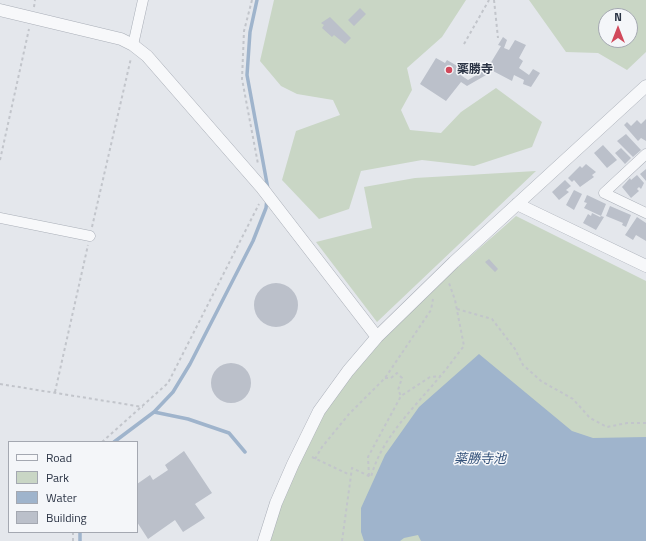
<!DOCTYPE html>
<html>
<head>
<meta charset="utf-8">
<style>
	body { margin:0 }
	#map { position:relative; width:646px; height:541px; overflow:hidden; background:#e4e7ec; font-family:"Titillium Web",sans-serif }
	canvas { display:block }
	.legend { position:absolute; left:8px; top:441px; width:130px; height:92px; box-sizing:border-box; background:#f4f6f9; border:1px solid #a4a8b1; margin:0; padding:5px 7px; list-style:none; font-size:12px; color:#2b3445 }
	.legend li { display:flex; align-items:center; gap:8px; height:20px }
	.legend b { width:20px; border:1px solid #a4a8b1 }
	.north { position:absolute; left:598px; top:8px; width:40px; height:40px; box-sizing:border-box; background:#f4f6f9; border:1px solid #a4a8b1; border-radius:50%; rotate:0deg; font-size:11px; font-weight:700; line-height:16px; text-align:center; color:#2b3445 }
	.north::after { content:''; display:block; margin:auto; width:14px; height:18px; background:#d1495b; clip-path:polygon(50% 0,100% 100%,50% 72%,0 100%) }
</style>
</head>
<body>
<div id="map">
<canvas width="646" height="541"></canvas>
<ul class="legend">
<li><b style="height:5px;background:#f7f8fa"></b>Road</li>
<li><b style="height:11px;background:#c9d6c5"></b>Park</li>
<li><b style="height:11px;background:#9fb4cc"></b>Water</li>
<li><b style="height:11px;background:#bbc0ca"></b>Building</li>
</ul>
<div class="north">N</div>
</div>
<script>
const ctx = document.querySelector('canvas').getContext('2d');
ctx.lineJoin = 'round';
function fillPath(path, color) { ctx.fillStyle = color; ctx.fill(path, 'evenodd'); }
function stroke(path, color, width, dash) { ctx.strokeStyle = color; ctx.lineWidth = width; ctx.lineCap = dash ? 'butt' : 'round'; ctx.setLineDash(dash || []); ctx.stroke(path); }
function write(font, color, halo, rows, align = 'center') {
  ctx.font = font + ' "Titillium Web","Noto Sans JP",sans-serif'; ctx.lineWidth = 3; ctx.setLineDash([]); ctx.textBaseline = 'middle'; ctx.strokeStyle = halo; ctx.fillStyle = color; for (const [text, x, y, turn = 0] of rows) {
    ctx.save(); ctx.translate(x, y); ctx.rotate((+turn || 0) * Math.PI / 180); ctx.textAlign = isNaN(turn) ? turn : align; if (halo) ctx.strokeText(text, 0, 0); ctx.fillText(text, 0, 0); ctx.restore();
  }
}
fillPath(new Path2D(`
	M274 0H466L442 37 407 68 412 90 401 110 410 130 441 133 461 112 496 88 542 122 532 147 474 166 422 160 361 171 349 209 319 219 282 180 296 131 340 115 333 100 297 94 281 86 260 61Z
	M529 0H646V52L627 70 598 53 566 52ZM606 16H630V40H606Z
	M536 171 377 322 316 242 372 228 364 187 415 178Z
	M516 216 646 281V541H267C285 487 313 424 348 379 394 320 460 266 516 216Z`), '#c9d6c5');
fillPath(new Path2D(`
	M479 354 572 431 593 438 646 437V541H421L418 535 404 538 400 541H364L361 532V508L385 455 419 407Z`), '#9fb4cc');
stroke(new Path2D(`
	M257 0 250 32 247 75 268 189
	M114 442 154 412
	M245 452 229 433 188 419 154 412 173 392 190 364 253 241 266 208 267 199
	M80 541V532`), '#9fb4cc', 3.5);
fillPath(new Path2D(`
	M360 8 366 14 354 26 348 20Z
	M330 17 351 38 345 44 334 35 332 37 322 28 324 25 321 23Z
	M503 37 507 40 504 48 509 50 515 40 526 45 519 58 523 61 519 68 529 75 533 69 540 73 531 87 523 84 524 80 514 75 512 81 493 71 467 86 461 82 446 101 420 84 436 58 445 63 447 60 459 67 457 70 464 73 462 76 468 80 487 69 501 46 498 45Z
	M646 119V141L641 138 638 141 624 125 627 122 631 126 637 120 641 124Z
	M626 134 641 150 633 157 617 141Z
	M603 145 617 160 607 168 594 153Z
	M621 148 631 158 625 164 615 153Z
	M586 164 596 172 592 175 594 177 580 187 574 180 572 182 568 178 580 166 582 168Z
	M646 169V181L640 174Z
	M637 175 644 183 641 189 639 187 637 189 639 191 631 198 622 187 630 178 631 180Z
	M565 180 571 186 566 190 569 192 559 200 552 192Z
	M574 190 582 194 574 210 566 205Z
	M587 195 606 204 601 216 584 208 587 203 584 202Z
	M610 206 631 215 626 227 622 225 623 223 606 216Z
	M592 213 600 217 601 216 604 217 596 230 583 223 588 214 591 216Z
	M637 217 646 223V241L636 235 633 240 625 235Z
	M489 259 498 269 495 272 485 262Z
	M254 305a22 22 0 1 1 44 0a22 22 0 1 1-44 0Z
	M211 383a20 20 0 1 1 40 0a20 20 0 1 1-40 0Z
	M184 451 212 493 195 504 205 518 183 532 175 520 148 539 137 522V484L150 475 153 480 168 470 165 465Z`), '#bbc0ca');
const minor = new Path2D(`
	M133 45 143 0
	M646 154 604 193 646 213
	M0 218 90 236`);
const tertiary = new Path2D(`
	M0 10 121 39 133 45 147 56 262 188 377 337
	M517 204 646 266
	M264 541 276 503 293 464 319 411 348 371 377 337 454 262 646 86`);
stroke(minor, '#a9aeb7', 11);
stroke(tertiary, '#a9aeb7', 13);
stroke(new Path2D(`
	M252 0 244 31 242 79 258 164
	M494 0 498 38
	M34 7 35 0
	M464 44 489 0
	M0 160 29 29
	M92 227 131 58
	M457 309 492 319 515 349 523 365 541 381 573 399 590 418 607 427 627 423H646
	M385 378H391L397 373 402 378 398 390 401 396 430 377 441 376
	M0 384 143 407
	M55 392 88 245
	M102 442 168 383 259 204
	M312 457 350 475
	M315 459 322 447 349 414 385 378 431 310 433 299
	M369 476 368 457 401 396
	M73 532V541
	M342 541 352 468 371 477C381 439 412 410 437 380 447 369 455 357 464 346L455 300 449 283`), '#c2c5cb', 2, [3, 3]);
stroke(minor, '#f7f8fa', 10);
stroke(tertiary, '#f7f8fa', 12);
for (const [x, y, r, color] of [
	[449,70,4,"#d1495b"]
]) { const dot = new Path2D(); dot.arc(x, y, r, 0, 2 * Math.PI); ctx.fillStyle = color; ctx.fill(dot); stroke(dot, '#f4f6f9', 1.5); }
write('bold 12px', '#2b3445', '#f4f6f9', [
	["薬勝寺",457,70]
], 'left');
write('italic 13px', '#34527a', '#f4f6f9', [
	["薬勝寺池",480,460]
]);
</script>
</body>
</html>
